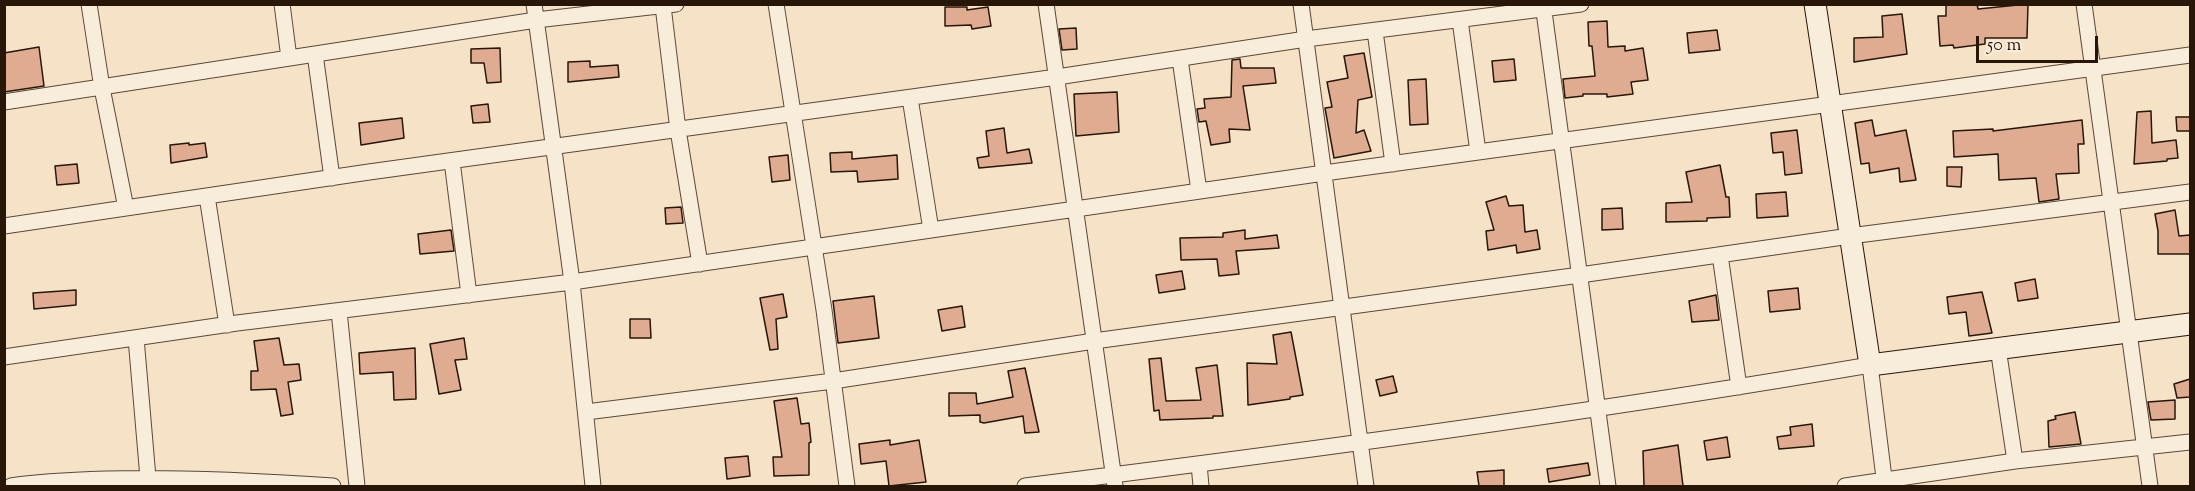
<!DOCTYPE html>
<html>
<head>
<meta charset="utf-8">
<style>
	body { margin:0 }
	#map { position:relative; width:2195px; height:491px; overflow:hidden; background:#f5e2c7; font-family:"Sorts Mill Goudy",serif }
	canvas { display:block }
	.frame { position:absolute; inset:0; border:6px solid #281609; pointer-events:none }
	.scale { position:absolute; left:1976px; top:36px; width:122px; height:27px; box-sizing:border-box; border:3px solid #281609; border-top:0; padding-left:8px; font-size:18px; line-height:21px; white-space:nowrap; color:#281609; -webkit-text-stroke:4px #f8ecdb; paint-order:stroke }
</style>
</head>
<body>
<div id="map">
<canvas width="2195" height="491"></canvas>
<div class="frame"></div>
<div class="scale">50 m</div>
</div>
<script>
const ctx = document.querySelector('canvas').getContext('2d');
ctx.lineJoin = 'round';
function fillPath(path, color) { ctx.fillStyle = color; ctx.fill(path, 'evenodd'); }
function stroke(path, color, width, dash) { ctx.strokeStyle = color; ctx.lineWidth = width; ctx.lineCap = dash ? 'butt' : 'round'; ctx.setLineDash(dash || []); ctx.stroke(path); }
const building = new Path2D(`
	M1946 4H1977L1978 9 2028 4 2027 38H1985V44L1954 48 1953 45 1940 46 1938 16H1946Z
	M945 7H967V10L988 7 991 26 972 29 971 25 945 26Z
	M1902 14 1907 54 1854 62V38L1883 37 1882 16Z
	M1607 21 1608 47 1625 46V51L1643 48 1648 80 1631 82 1633 94 1607 97V94H1583V96L1565 98 1563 79 1595 76 1592 46H1589L1588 22Z
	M1076 28 1077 49 1062 50 1059 29Z
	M1717 30 1720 50 1689 53 1687 33Z
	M39 47 44 86 4 92V53Z
	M500 48 501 82 487 83 484 63H471V49Z
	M1364 53 1372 97 1358 100 1356 133 1364 130 1371 151 1334 158 1325 108 1332 107 1327 82 1348 78 1344 56Z
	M1240 59 1241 68H1274L1276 83 1243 86 1250 130 1229 129 1230 142 1211 145 1206 121 1199 122 1197 109 1205 108 1204 99 1231 97 1232 60Z
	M1514 59 1516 80 1494 82 1492 61Z
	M590 61V67L618 65 619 77 568 82V62Z
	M1426 79 1428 124 1410 125 1408 80Z
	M1117 92 1119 132 1076 136 1074 94Z
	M488 104 490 122 473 123 471 106Z
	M2151 111 2152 143 2176 140 2178 158 2167 159V161L2134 164 2137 112Z
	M2176 117H2190V131H2177Z
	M402 118 404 138 361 145 359 123Z
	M1872 120 1875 136 1906 130 1916 180 1900 182 1899 168 1870 173 1869 163 1861 164 1855 123Z
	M2082 120 2084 144H2078L2079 173 2056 174 2059 199 2039 202 2036 178 1999 180 1998 154 1954 157 1953 131 1993 129V131Z
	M1004 128 1007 153 1029 149 1032 163 979 168 977 158 989 156 986 131Z
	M1797 130 1802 173 1785 175 1783 152 1773 153 1771 133Z
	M189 143V145L205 143 207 157 171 163 170 145Z
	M852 152V159L897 155 898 179 858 182 857 171 831 172 830 153Z
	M788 155 790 180 772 182 769 157Z
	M77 164 79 183 57 185 55 166Z
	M1720 165 1726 197H1729L1730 217 1707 218V221L1666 222V203L1692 202 1686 172Z
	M1947 167H1962L1961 187 1947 186Z
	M1786 192 1788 216 1757 218 1756 194Z
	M1506 196 1509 206 1523 205 1525 232 1537 230 1540 249 1517 253 1516 245 1488 250 1486 231 1494 230 1486 202Z
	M681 207 683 223 666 224 665 208Z
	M1622 208 1623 229 1602 230V209Z
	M2175 210 2179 236 2190 235V254H2158V231L2155 214Z
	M451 230 454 251 420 254 418 234Z
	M1245 230V239L1277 235 1279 248 1236 251 1239 274 1219 276 1217 259 1181 260 1180 238 1223 237V233Z
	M1182 271 1185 289 1159 293 1156 275Z
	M2035 279 2038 298 2018 301 2015 283Z
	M1798 288 1800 309 1770 312 1768 291Z
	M76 290V305L34 309 33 293Z
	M1982 292 1992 333 1969 336 1966 312 1949 314 1947 297Z
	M783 294 787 317 776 319 778 349 770 350 760 298Z
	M1716 295 1719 320 1692 322 1689 301Z
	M874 296 879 338 838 343 833 301Z
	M962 306 965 327 942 331 938 310Z
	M630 319H650L651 338H630Z
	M1291 332 1303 395 1290 397V399L1248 405 1247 363 1277 364 1273 335Z
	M279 338 284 365 299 364 301 380 288 382 293 414 281 416 276 389 251 390V371H258L254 341Z
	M464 338 467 359 455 360 461 390 439 394 430 344Z
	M415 348 416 399 394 400 393 372 360 374 359 353Z
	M1161 358 1166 401 1201 400 1196 368 1217 365 1223 416H1213V418L1160 420 1159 410 1154 411 1149 359Z
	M1025 368 1039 432 1025 433 1023 416 984 423 980 422V415L949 416V393H976L977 404 1013 397 1008 371Z
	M1393 376 1397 392 1380 396 1376 380Z
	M2190 379V397L2177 398 2174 384Z
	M797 398 801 424 809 423 811 442 809 443V475L774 476 773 457H782L774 401Z
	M2175 400V419L2151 420 2148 402Z
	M2075 412 2081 444 2049 447 2048 421 2056 419 2055 416Z
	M1812 424 1814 446 1779 449 1777 437 1791 435 1790 427Z
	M1727 437 1730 457 1707 460 1704 441Z
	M890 440V445L919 440 926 482 889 486 886 461 861 464 859 444Z
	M1678 445 1683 486H1644L1643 451Z
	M748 456 750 476 727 479 725 458Z
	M1588 463 1590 475 1549 482 1547 469Z
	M1504 470V486H1479L1477 472Z`);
fillPath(building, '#dfac92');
stroke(building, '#281609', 1.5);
const street = new Path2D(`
	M89 4 102 88 126 208
	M282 4 289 58
	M534 4 572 282 593 486
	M776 4 824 310 847 486
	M1046 4 1115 486
	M1301 4 1366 486
	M1543 4 1608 486
	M2084 4 2150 486
	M663 6 678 130 700 264
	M1460 20 1478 152
	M1375 31 1393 164
	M315 54 332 178
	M1180 59 1199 191
	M910 98 931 230
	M4 102 536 20 676 4
	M452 161 469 295
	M207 196 227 325
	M4 226 369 172 1057 77 1306 39 1581 4
	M1720 255 1739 387
	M339 311 357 486
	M136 338 148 478
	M1998 348 2015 461
	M4 357 237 323 572 282 1324 173 2190 55
	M586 412 833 381 1094 341 1580 275 1850 236 2190 192
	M1199 464 1201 486
	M11 486C42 481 75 480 107 479 183 477 257 481 333 486
	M1025 486C1307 451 1589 413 1870 365L1885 486
	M1845 486 2015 461 2190 442`);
const secondary = new Path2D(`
	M1815 4 1870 365 2190 324`);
stroke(street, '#5b4938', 17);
stroke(secondary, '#281609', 23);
stroke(street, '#f8ecdb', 15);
stroke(secondary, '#f8ecdb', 21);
</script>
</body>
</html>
